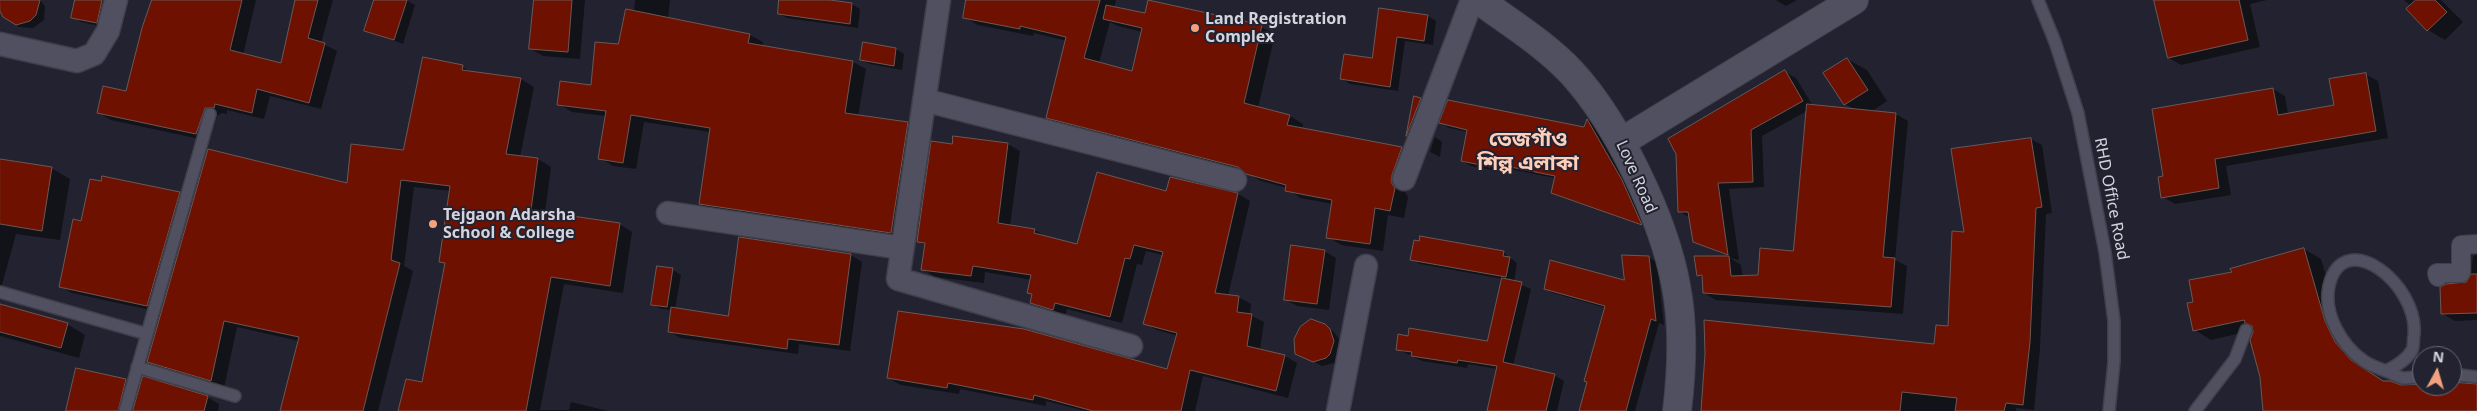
<!DOCTYPE html>
<html>
<head>
<meta charset="utf-8">
<style>
	body { margin:0 }
	#map { position:relative; width:2477px; height:411px; overflow:hidden; background:#232230; font-family:"Noto Sans",sans-serif }
	canvas { display:block }
	.north { position:absolute; left:2412px; top:346px; width:50px; height:50px; box-sizing:border-box; background:#232230; border:1px solid #6a6976; border-radius:50%; rotate:6deg; font-size:14px; font-weight:700; line-height:20px; text-align:center; color:#d4d4de }
	.north::after { content:''; display:block; margin:auto; width:18px; height:22px; background:#f2a17e; clip-path:polygon(50% 0,100% 100%,50% 72%,0 100%) }
</style>
</head>
<body>
<div id="map">
<canvas width="2477" height="411"></canvas>
<div class="north">N</div>
</div>
<script>
const ctx = document.querySelector('canvas').getContext('2d');
ctx.lineJoin = 'round';
function fillPath(path, color) { ctx.fillStyle = color; ctx.fill(path, 'evenodd'); }
function stroke(path, color, width, dash) { ctx.strokeStyle = color; ctx.lineWidth = width; ctx.lineCap = dash ? 'butt' : 'round'; ctx.setLineDash(dash || []); ctx.stroke(path); }
function write(font, color, halo, rows, align = 'center') {
  ctx.font = font + ' "Noto Sans","Noto Sans Bengali",sans-serif'; ctx.lineWidth = 4; ctx.setLineDash([]); ctx.textBaseline = 'middle'; ctx.strokeStyle = halo; ctx.fillStyle = color; for (const [text, x, y, turn = 0] of rows) {
    ctx.save(); ctx.translate(x, y); ctx.rotate((+turn || 0) * Math.PI / 180); ctx.textAlign = isNaN(turn) ? turn : align; if (halo) ctx.strokeText(text, 0, 0); ctx.fillText(text, 0, 0); ctx.restore();
  }
}
fillPath(new Path2D(`
	M2 0H40L45 6 44 20 33 28 19 27 10 21 1 10Z
	M76 0H111L105 27 81 22 73 17Z
	M152 0H256L243 55 282 64 297 0H333L321 43 337 51 321 109 270 96 264 119 227 110V114L222 113 217 116 209 141 111 120 99 113 127 92Z
	M375 0H406L415 5 403 44 366 30Z
	M535 0H585L580 59 543 56 531 49Z
	M635 0H670L668 19 750 35 763 42 762 47 853 62 866 69 858 117 907 124 920 131 904 240 714 211 701 204 710 132 644 122 636 169 613 166 600 158 606 116 572 112 559 104 592 86 619 45 634 12Z
	M781 0H821L852 4 860 9 858 28 787 18 779 14Z
	M967 0H1116L1114 8 1146 15 1261 27 1275 34 1258 108 1290 116 1303 124 1302 129 1402 148 1415 156 1405 183 1404 190 1408 197 1404 218 1388 215 1383 251 1341 245 1328 237 1333 204 1300 198 1287 188 1261 181 1247 173 1061 125 1047 117 1067 41 1034 33 1033 36 978 25 964 17ZM1110 22 1118 26 1142 32 1133 72 1099 63Z
	M1776 0H1797L1786 6Z
	M2156 0H2267L2250 4 2260 47 2181 65 2169 58Z
	M2404 0H2441L2463 22 2445 40 2428 30 2408 9 2411 6Z
	M1380 9 1428 16 1436 21 1433 45 1405 41 1398 91 1350 84 1342 79 1373 59Z
	M864 44 896 49 904 54 902 70 870 64 862 60Z
	M1847 59 1867 70 1887 101 1871 112 1896 114 1908 121 1895 260 1907 266 1903 314 1716 300 1704 293 1703 278 1698 275 1696 257H1730L1694 242 1690 218 1680 212 1785 72 1796 78 1813 106 1856 110 1845 104ZM1807 111 1794 252 1760 276 1743 277 1741 265 1730 258 1739 260 1729 189 1764 187 1762 136Z
	M462 67 472 72 521 79 534 87 520 157 538 159 551 167 545 213 619 224 632 232 623 293 564 284 540 410H569L571 402 608 411H400L423 384 446 264 440 261 451 191 414 187 404 266 413 271 378 411H282L299 341 237 327 224 388 161 369 148 361 348 184 404 152Z
	M2365 74 2378 81 2388 138 2226 166 2231 195 2175 204 2163 197 2165 177 2273 89 2285 96 2288 114 2335 106Z
	M1415 98 1429 104 1415 139 1408 135Z
	M1588 120 1596 125 1631 186 1649 228 1561 197 1552 192 1555 178 1499 167 1498 171 1471 166 1462 161 1468 132 1449 128 1441 123 1585 128Z
	M1435 137 1442 142 1440 157 1430 152Z
	M2031 139 2042 145 2052 213 2046 214 2040 348 2034 410 2016 408V411H1702L1935 346 1949 328 1965 233Z
	M1008 144 1020 151 1010 226 1035 230 1048 238 1078 245 1167 193 1238 194 1250 201 1228 296 1238 297 1251 304 1250 315 1264 322 1260 350 1285 356 1297 363 1288 398 1203 376 1195 411H1085L1046 401V406L960 389 959 394 901 385 888 378 1168 370 1178 336 1157 330 1144 323 1163 255 1146 251 1142 265 1137 264 1122 323 1067 309 1065 316 1044 310 1031 303 1033 295 1028 292 1032 280 985 272 984 283 935 277 923 269 926 245 918 241 953 145Z
	M193 147 205 154 197 180 186 174Z
	M0 161 51 168 70 179 60 240 16 234 0 292Z
	M180 193 191 200 159 312 72 293 60 286 82 222Z
	M2304 249 2321 259 2346 342 2359 363 2384 383 2401 387 2452 386V381L2477 385V411H2263L2261 377 2254 330 2211 340 2195 330V303L2234 272 2232 270Z
	M1324 251 1336 258 1329 310 1297 306 1285 299Z
	M1503 252 1517 263 1514 282 1531 289 1513 366 1554 375 1564 381 1557 411H1488L1497 369 1468 364 1467 368 1422 361 1397 349 1488 342 1503 279 1420 264 1412 259Z
	M851 255 862 262 850 351 799 344 798 354 680 338 669 331 672 310 661 309 653 304 673 270 681 275 675 309 729 317Z
	M2477 255V320L2455 321 2443 314 2471 279 2473 256Z
	M1648 257 1657 262 1664 325 1659 323 1635 411H1580L1606 308 1553 293 1545 289 1626 282Z
	M0 305 67 324 85 335 79 358 0 336Z
	M1324 326 1333 331 1341 341 1342 353 1334 363 1322 366 1296 353Z
	M76 370 126 380 138 387 131 411H67Z
	M207 397 219 404 218 411H134Z`), '#0007');
const building = new Path2D(`
	M0 0H40L36 15 30 21 16 25 3 17 0 11Z
	M75 0H102L97 23 71 18Z
	M152 0H242L230 50 281 63 295 0H318L308 38 325 43 309 103 257 89 252 113 215 104 214 108H205L196 134 97 113 103 86 126 91 142 28Z
	M374 0H407L394 40 364 31Z
	M534 0H572L568 52 529 49Z
	M779 0H830L852 3 850 24 778 14Z
	M966 0H1100L1084 58 1132 71 1142 28 1103 19 1106 5 1145 13 1148 0 1262 25 1244 103 1290 115 1287 125 1402 147 1392 175 1391 182 1395 188 1390 211 1375 208 1370 244 1326 238 1332 200 1285 191 1286 185 1246 174 1238 167 1046 118 1066 37 1020 26V29L963 18Z
	M2154 0H2239L2248 40 2168 58Z
	M2416 0H2435L2447 12 2427 31 2406 9Z
	M1379 8 1428 15 1424 41 1397 37 1390 87 1340 79 1344 54 1372 58Z
	M626 9 750 34 748 43 853 61 845 113 908 122 891 233 699 204 710 128 631 115 623 163 598 159 606 111 557 105 560 81 591 85 595 42 618 44Z
	M863 42 896 48 894 66 860 60Z
	M423 57 463 65 462 70 521 78 506 154 538 158 531 210 620 223 610 286 551 277 526 411H398L406 379 422 382 445 263 439 262 450 186 401 180 391 260 400 263 363 411H280L299 337 224 321 211 381 147 362 208 149 347 183 351 144 403 150Z
	M1847 58 1868 90 1844 105 1823 73Z
	M1785 70 1803 101 1751 130 1753 182 1718 183 1728 255 1693 242 1688 212H1678L1676 154 1668 139Z
	M2366 73 2376 131 2215 159 2219 188 2161 198 2158 177 2163 176 2152 109 2273 88 2278 115 2334 105 2329 79Z
	M1414 96 1421 98 1406 136Z
	M1448 100 1584 127 1587 119 1622 180 1642 225 1551 193 1555 176 1491 163 1490 167 1461 161 1467 130 1439 123Z
	M1807 104 1896 113 1883 257 1895 258 1891 307 1703 293 1702 275 1697 276 1694 256H1729L1731 276 1758 275 1760 248 1793 251Z
	M953 136 1008 143 998 223 1035 229 1034 233 1077 244 1097 172 1166 191 1170 177 1238 193 1215 293 1239 296 1237 312 1252 314 1247 346 1285 355 1276 391 1190 370 1181 411H1093L1034 395 1033 400 948 383 947 388 887 378 898 311 1024 329 1167 369 1177 333 1143 324 1163 252 1134 245 1130 259 1125 258 1110 317 1055 303 1053 310 1030 303 1032 294 1027 293 1031 275 973 266 971 276 921 270 925 243 917 242 931 141 952 144Z
	M2031 138 2042 207 2036 208 2030 342 2023 405 2006 403 2004 411H1955L1957 398 1902 392 1900 411H1701L1705 354 1704 320 1934 344 1936 325 1948 326 1952 231 1964 232 1951 149Z
	M0 159 52 167 42 231 0 224Z
	M102 176 180 192 147 306 59 287 73 219 81 221 90 179 101 181Z
	M1420 236 1504 251 1503 256 1510 257 1506 277 1410 260 1414 240 1419 241Z
	M739 237 851 254 839 345 788 339 787 349 668 332 671 307 728 316Z
	M1291 245 1325 250 1317 304 1284 300Z
	M2304 248 2325 321 2335 342 2351 360 2383 381H2390L2401 385 2422 384V386H2452V382L2477 384V411H2263L2260 377 2250 340 2253 332 2252 326 2245 323 2244 320 2193 331 2187 303 2193 302 2189 280 2232 272 2230 269Z
	M1622 255 1649 256 1656 321 1651 319 1626 411H1579L1587 382 1584 381 1605 306 1544 289 1550 260 1624 280Z
	M657 266 673 268 667 307 651 305Z
	M2471 274H2477V313L2441 314 2440 287 2446 284 2466 282Z
	M1502 278 1522 282 1503 362 1555 374 1546 411H1487L1497 366 1458 360 1457 363 1411 356 1412 352 1396 350 1398 334 1408 336 1409 328 1487 341Z
	M0 304 68 323 61 348 0 332Z
	M1311 319 1325 324 1330 329 1334 341 1330 354 1326 358 1313 362 1295 354 1294 339 1300 327Z
	M76 368 126 379 118 411H66Z
	M143 376 208 396 204 411H133Z`);
fillPath(building, '#6f1101');
stroke(building, '#6c5854', 1);
const service = new Path2D(`
	M2038 0 2055 42 2078 113 2105 252 2114 321V362L2109 411
	M0 292 147 334
	M137 367 235 396
	M2386 371C2396 366 2407 360 2412 350 2414 346 2413 339 2414 335 2419 284 2343 225 2329 286 2323 314 2342 346 2364 361 2371 366 2381 369 2389 372 2393 374 2398 377 2403 378 2409 378 2416 377 2422 376
	M2452 374 2477 377
	M125 411 210 114
	M2195 411 2235 359 2246 330`);
const pedestrian = new Path2D(`
	M2438 277 2437 273H2461V245L2477 244`);
const minor = new Path2D(`
	M939 0 898 279 1131 346
	M0 44 77 61 94 54 108 31 116 0
	M924 100 1235 180
	M1404 179 1472 0
	M668 213 902 248
	M1338 411 1366 266`);
const tertiary = new Path2D(`
	M1621 142 1854 0`);
const secondary = new Path2D(`
	M1479 0C1510 23 1545 44 1572 73 1617 122 1664 219 1676 286 1684 327 1682 370 1677 411`);
stroke(service, '#403f4b', 14);
stroke(pedestrian, '#403f4b', 20);
stroke(minor, '#403f4b', 25);
stroke(tertiary, '#403f4b', 30);
stroke(secondary, '#403f4b', 30);
stroke(service, '#505060', 11);
stroke(pedestrian, '#505060', 18);
stroke(minor, '#505060', 22);
stroke(tertiary, '#505060', 28);
stroke(secondary, '#505060', 28);
for (const [x, y, r, color] of [
	[1195,28,5,"#f2a17e"],
	[433,224,5,"#f2a17e"]
]) { const dot = new Path2D(); dot.arc(x, y, r, 0, 2 * Math.PI); ctx.fillStyle = color; ctx.fill(dot); stroke(dot, '#232230', 2); }
write('bold 16px', '#d4d4de', '#232230', [
	["Land Registration",1205,19],
	["Complex",1205,37],
	["Tejgaon Adarsha",443,215],
	["School & College",443,233]
], 'left');
write('16px', '#d4d4de', '#232230', [
	["Love Road",1636,177,66],
	["RHD Office Road",2111,199,79]
]);
write('bold 21px', '#fdceba', '#232230', [
	["তেজগাঁও",1528,140],
	["শিল্প এলাকা",1528,164]
]);
</script>
</body>
</html>
